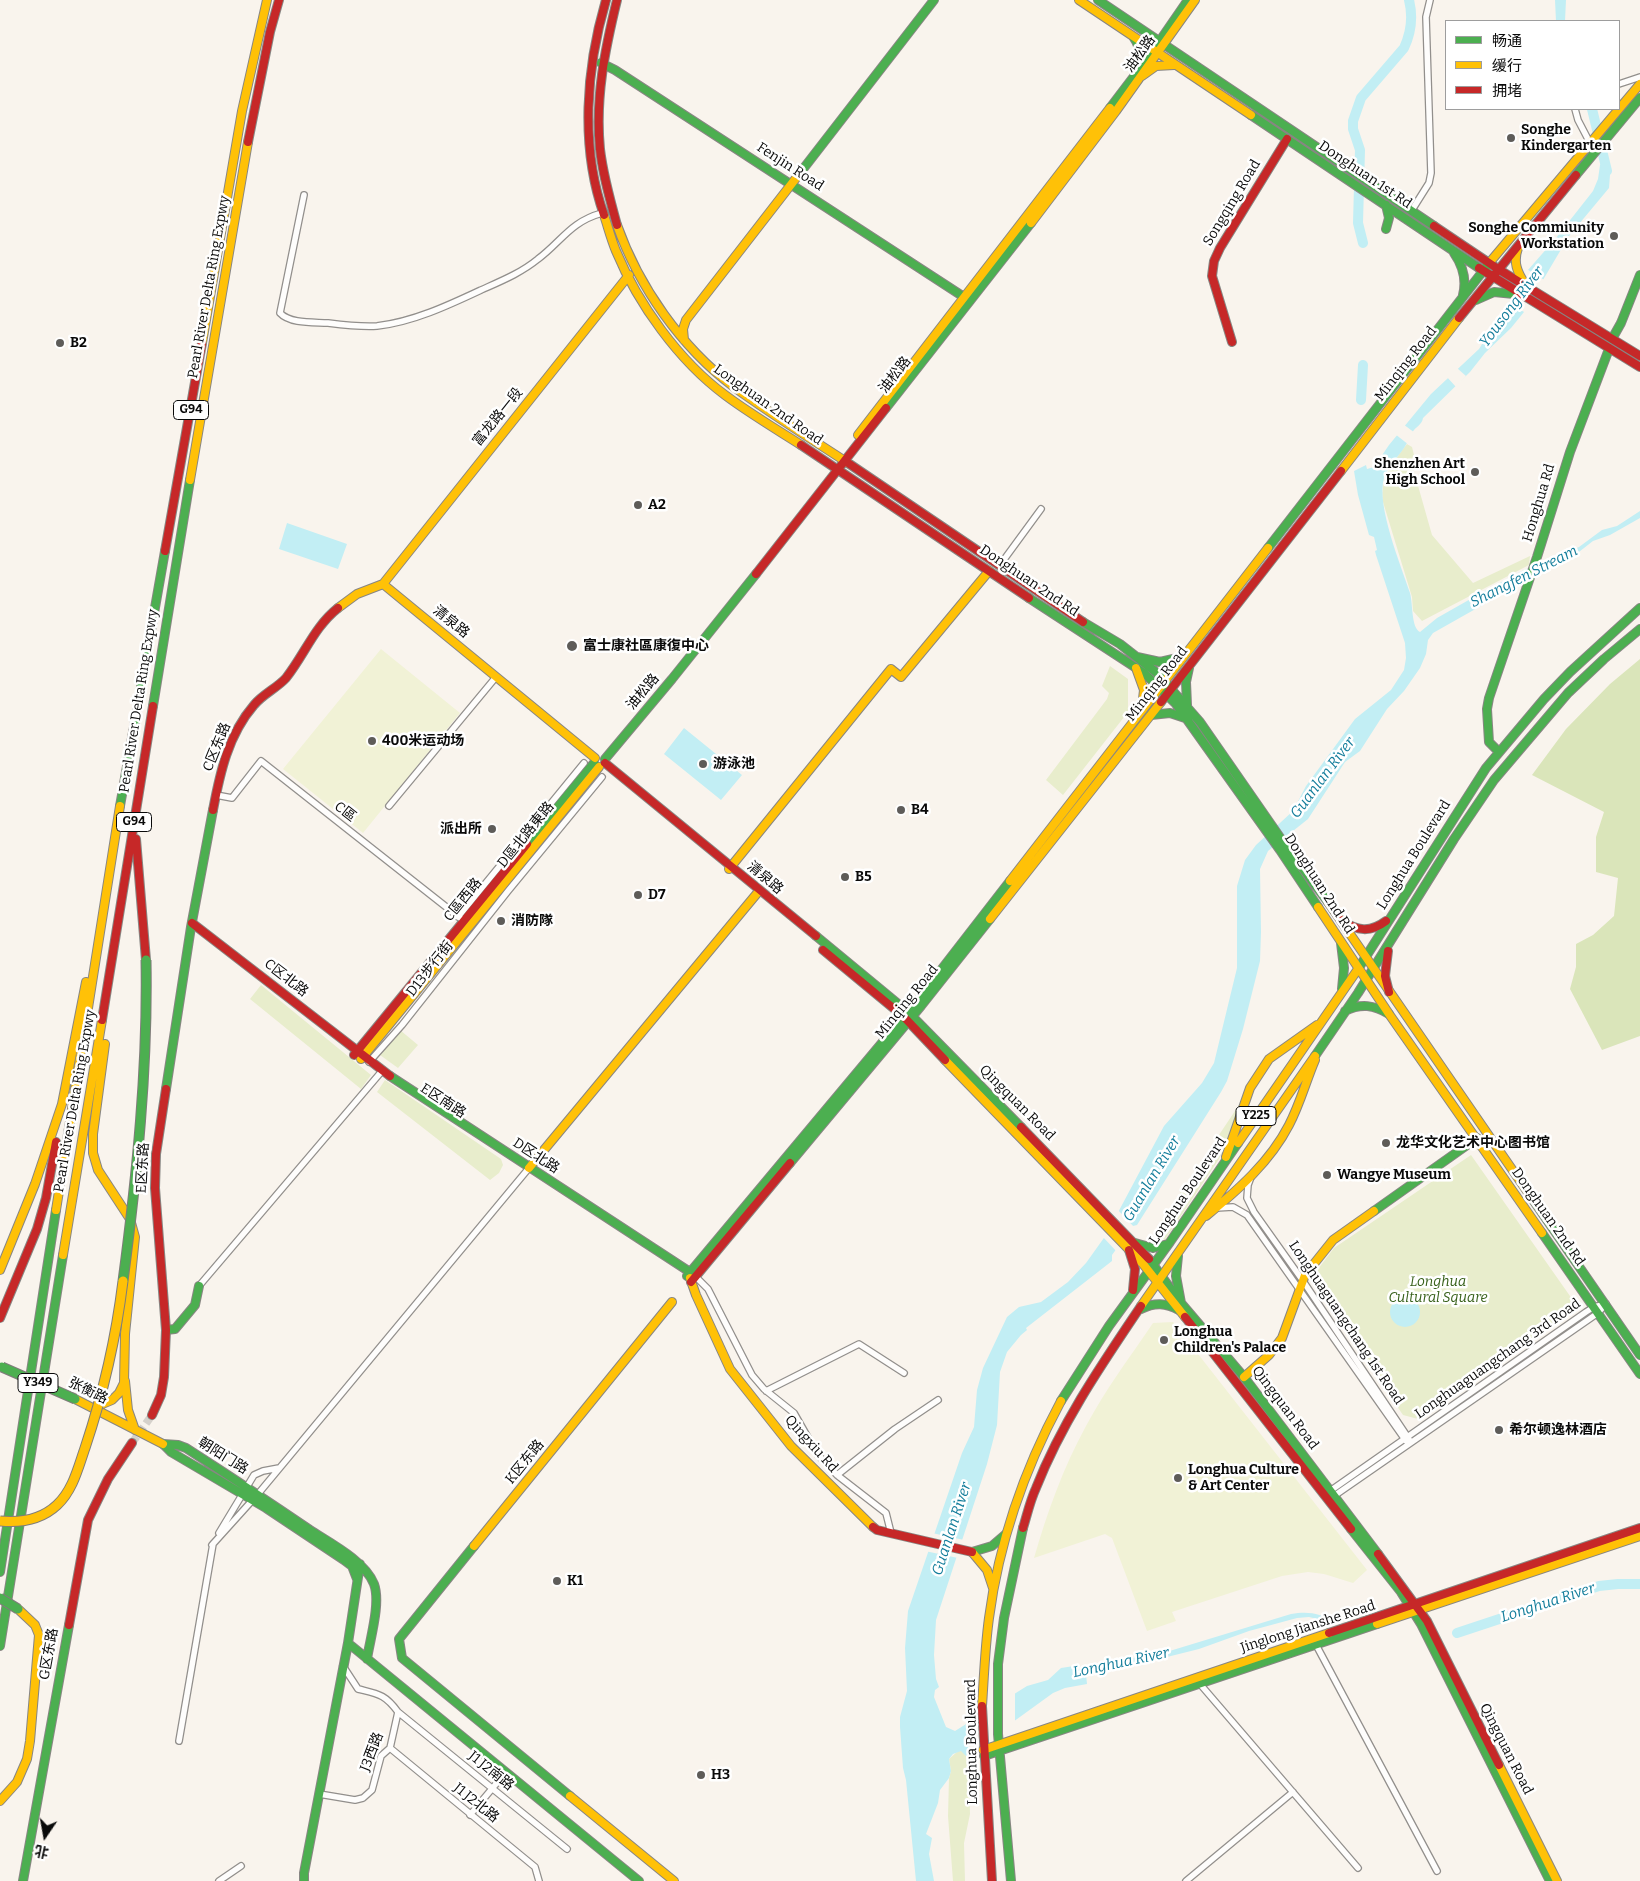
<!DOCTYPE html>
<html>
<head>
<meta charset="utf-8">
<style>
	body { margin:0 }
	#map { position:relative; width:1640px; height:1881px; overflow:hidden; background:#f9f4ed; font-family:Bitter,"Noto Sans SC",serif }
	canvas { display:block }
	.legend { position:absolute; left:1445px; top:20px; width:175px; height:90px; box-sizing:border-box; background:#fff; border:1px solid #9d9d9d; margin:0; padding:6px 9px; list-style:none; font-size:15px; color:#0a0a0a }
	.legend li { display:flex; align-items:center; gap:10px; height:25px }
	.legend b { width:25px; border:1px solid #9d9d9d }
	.north { position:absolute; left:20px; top:1811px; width:50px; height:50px; -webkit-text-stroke:4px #fff; paint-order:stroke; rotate:192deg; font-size:14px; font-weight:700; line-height:20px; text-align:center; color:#0a0a0a }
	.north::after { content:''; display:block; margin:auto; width:18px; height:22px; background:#0a0a0a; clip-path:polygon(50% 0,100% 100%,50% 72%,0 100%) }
</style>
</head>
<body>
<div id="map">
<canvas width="1640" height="1881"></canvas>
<ul class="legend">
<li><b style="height:6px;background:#4caf50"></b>畅通</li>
<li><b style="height:6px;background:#ffc107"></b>缓行</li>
<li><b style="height:6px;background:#c62828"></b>拥堵</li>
</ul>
<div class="north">北</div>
</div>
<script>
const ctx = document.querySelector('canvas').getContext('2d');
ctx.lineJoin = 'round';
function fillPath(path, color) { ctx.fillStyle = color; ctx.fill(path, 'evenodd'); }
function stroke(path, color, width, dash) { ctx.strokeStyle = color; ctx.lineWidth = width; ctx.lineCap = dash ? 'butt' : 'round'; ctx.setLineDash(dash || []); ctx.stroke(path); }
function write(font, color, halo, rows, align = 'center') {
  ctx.font = font + ' Bitter,"Noto Sans SC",serif'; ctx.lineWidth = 5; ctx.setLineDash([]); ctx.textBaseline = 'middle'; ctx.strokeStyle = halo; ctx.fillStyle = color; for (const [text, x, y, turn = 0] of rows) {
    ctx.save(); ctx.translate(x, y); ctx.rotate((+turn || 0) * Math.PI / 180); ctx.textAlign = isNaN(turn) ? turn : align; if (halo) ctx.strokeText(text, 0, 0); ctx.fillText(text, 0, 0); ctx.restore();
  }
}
fillPath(new Path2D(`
	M1407 444 1412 447 1414 455 1411 461 1432 535 1473 583 1530 556 1529 565 1422 621 1413 611 1412 597 1383 502C1380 477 1393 462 1407 444Z
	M1110 666 1128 679V712L1063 795 1046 780 1107 699 1109 693 1102 686Z
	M261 985 371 1075 361 1089 250 999Z
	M400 1030 418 1045 398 1068 380 1055Z
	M385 1080 501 1159 503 1165 499 1173 490 1180 377 1092Z
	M1239 1105H1241L1229 1138 1219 1159 1165 1240 1154 1232Z
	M1471 1155 1577 1306 1418 1419 1403 1415 1316 1287 1315 1273 1334 1248Z
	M958 1751H963L966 1756 969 1776 970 1814 964 1843 965 1881H953L948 1816 949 1778 951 1771 949 1759Z`), '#e8edcc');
fillPath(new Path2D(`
	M1640 659V1036L1602 1050 1570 989 1576 967V944L1593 935 1614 916 1618 878 1596 872V837L1604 812 1532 775 1566 729 1610 684Z`), '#dae5ba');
fillPath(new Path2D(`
	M381 649 460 713 363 833 283 769Z
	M1173 1322 1367 1570 1353 1583 1324 1574 1308 1572 1282 1576 1172 1612 1176 1621 1147 1631 1112 1538 1105 1534 1034 1558C1047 1513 1063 1468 1086 1426 1105 1390 1130 1357 1153 1323Z`), '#f1f2d6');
fillPath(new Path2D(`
	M1555 0H1566L1565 21H1556Z
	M1607 157 1610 175 1609 188 1569 236 1524 312 1511 328 1485 353 1470 372 1423 418C1422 425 1415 427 1412 433 1410 436 1409 440 1407 443 1400 456 1389 464 1384 478 1376 506 1401 565 1410 593 1413 603 1411 628 1420 632L1437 618 1474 597 1522 571 1579 547 1602 530 1617 526 1640 511V518L1610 535 1593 541 1575 555 1520 580 1502 594 1433 633 1428 640 1426 654 1420 668 1404 691 1387 709 1360 751 1345 762 1308 819 1268 851 1260 869 1261 932 1260 961 1243 1029 1227 1081 1221 1092 1137 1225 1133 1226 1112 1255V1261L1026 1328 1027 1330 1021 1335 1007 1352 1000 1372 997 1425 987 1464 936 1620 934 1655 936 1679 939 1687 935 1690 934 1697 946 1727 955 1731 1027 1686 1048 1680 1061 1668 1074 1666 1077 1670 1089 1667V1665L1163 1653 1291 1614C1308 1611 1320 1613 1334 1622L1328 1624 1317 1619 1309 1617 1297 1618 1249 1631 1199 1649 1155 1660 1086 1674 1087 1684 1065 1688 1053 1693 966 1756 961 1751 953 1754 949 1759 951 1771 949 1778 940 1790 938 1803 926 1834 932 1838 929 1854 934 1881H916L906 1780 903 1768 900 1727V1717L907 1691 905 1648 908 1611 962 1453 974 1427 977 1390 983 1368 1007 1317 1019 1307 1041 1302 1068 1282 1086 1263 1106 1235 1164 1126 1202 1083 1214 1063 1237 968V886L1245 860 1256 845 1293 811 1306 786 1355 719 1391 690 1404 670 1406 658 1405 643 1376 555 1375 551 1377 550 1374 537 1369 535 1358 495 1354 471 1366 465 1367 469 1374 467 1389 445 1431 394 1479 349 1528 270 1556 238 1593 191 1598 179 1600 165Z
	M287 523 347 544 338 569 279 549Z
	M684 728 742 775 721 800 664 754Z
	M1390 1312a15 15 0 1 1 30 0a15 15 0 1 1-30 0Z`), '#c2eef4');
fillPath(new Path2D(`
	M1525 268 1546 281 1526 313 1504 301Z
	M1457 368 1466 376 1456 387 1446 376Z
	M1403 424 1415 433 1409 445 1395 434Z
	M1117 1209 1135 1228 1117 1252 1102 1236Z
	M932 1533 964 1540 958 1558 925 1551Z
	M1015 1690V1723L969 1756 966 1722Z`), '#f9f4ed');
stroke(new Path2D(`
	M1592 109 1607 171
	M1363 243 1358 223 1360 150 1353 129V121L1361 98 1404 48C1411 33 1413 16 1409 0
	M1361 400 1363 365
	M1457 1633 1599 1586 1618 1584H1640`), '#c2eef4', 10);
stroke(new Path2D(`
	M132 1443 152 1415`), '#d5d1cb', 8, [8, 4]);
const street = new Path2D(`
	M1619 84 1640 77
	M1575 109 1578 120 1590 143
	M304 195 280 313C290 324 314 322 328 323 344 325 361 327 377 326 413 322 449 305 481 290 501 281 521 273 538 259 562 241 570 222 602 213
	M1412 210 1429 183 1431 173 1426 17 1430 0
	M1000 565 1041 509
	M216 795 232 798 261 761 464 921
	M389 806 496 677
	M458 917 584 763
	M369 1062 402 1025 508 891 602 777
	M1251 1177 1248 1185 1247 1198 1254 1212 1303 1281 1409 1439
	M1216 1208 1233 1207 1247 1215 1406 1441
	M695 1276 708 1289 752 1375 764 1389 794 1413 818 1455 837 1475 895 1429 938 1400
	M199 1286 382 1071
	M766 1391 859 1344 904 1373
	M837 1475 886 1513 891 1533
	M1330 1491 1586 1312 1594 1307 1606 1304
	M1334 1496 1598 1313 1606 1304
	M219 1533 254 1475 263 1471 279 1468
	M212 1545 258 1494 529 1168
	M1314 1641 1437 1871
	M1200 1684 1358 1868
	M398 1712 567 1849
	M179 1741 213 1544
	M390 1748 535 1867 539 1881
	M319 1794 355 1800 363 1798 372 1790 381 1756 390 1748 398 1712C385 1694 378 1694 358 1689L343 1666
	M470 1815 506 1772
	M219 1881 241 1866
	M1186 1881 1293 1792`);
const fast = new Path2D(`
	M1098 0 1434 226
	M1134 38C1143 50 1139 63 1134 76
	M601 63 615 70 967 299
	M1110 108 1148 58 1188 0
	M1251 115 1479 268
	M800 173 934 0
	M1576 175 1640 98
	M1386 205 1389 218 1386 229
	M1454 253C1463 266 1467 279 1463 295
	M1476 300 1494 292 1514 294
	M1612 339 1621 323 1640 275
	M886 408 1031 223
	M1268 548 1490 262
	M1029 598 1144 673 1176 704 1280 850 1318 907
	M1083 622 1120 644 1157 673 1200 722 1286 846 1328 902
	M1137 657 1160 662 1182 657
	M1187 705 1186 682 1189 668
	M153 706 190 480
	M1151 715 1170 713 1188 719
	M1498 751 1489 742 1487 709 1489 698 1537 557 1570 452 1609 349
	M605 759 672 679 756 574
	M120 806 165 551
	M527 844 594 763
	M816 936 908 1012 1021 1127
	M1341 943 1344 968 1342 989
	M1358 969 1486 768 1544 699 1570 672 1640 608
	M1345 1011C1361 1003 1374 1005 1389 1014
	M1315 1056 1358 993 1454 839 1494 780 1568 693 1604 659 1640 629
	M390 1076 693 1274
	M166 1089 191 927 213 810
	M790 1163 921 1006 990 919
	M1529 1194 1640 1355
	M1374 1211 1477 1138
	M1542 1233 1640 1374
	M1135 1243 1153 1248 1168 1244
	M1178 1256 1176 1276 1181 1303
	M1149 1259 1181 1303 1244 1377 1378 1554
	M687 1276 917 1001 1010 881
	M1141 1309C1155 1302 1166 1303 1179 1310
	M166 1330 175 1329 195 1305 199 1286
	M1061 1401 1109 1326 1170 1242 1238 1143
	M163 1444 178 1445 186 1448C228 1475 269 1502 310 1530 330 1543 365 1561 374 1584 381 1603 370 1639 367 1659
	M163 1444 171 1452 266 1508 344 1560 352 1566 357 1579
	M1351 1529 1401 1592 1421 1624 1550 1881
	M474 1546 399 1639 402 1658 570 1796
	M972 1552 992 1546 1006 1534
	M0 1572 56 1210
	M348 1643 639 1881
	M0 1646 63 1255
	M984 1756 1377 1624
	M23 1881 69 1625
	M304 1881V1873L348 1643 360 1564
	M1011 1881 998 1734V1664L1004 1618 1023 1528`);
const slow = new Path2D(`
	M1079 0 1251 115
	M1142 76 1156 66 1174 65
	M604 215C608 227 611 239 616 251 638 304 679 361 725 395 749 413 776 429 801 445
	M1031 223 1116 111 1195 0
	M617 225C639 287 681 347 734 387 771 414 810 438 848 463
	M1518 248C1513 262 1517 272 1525 284
	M1490 262 1640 84
	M684 340 683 329 686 320 800 173
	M202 343 242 111 267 0
	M858 435 1110 108
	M1341 471 1459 318
	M190 480 248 142
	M383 584 595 758
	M338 608 357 594 383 584 629 275
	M1136 668 1144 690 1142 708
	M729 869 891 669 901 677 989 571
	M1010 881 1268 548
	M1328 902 1529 1194
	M1318 907 1389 1014 1542 1233
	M990 919 1161 702
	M361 1059 599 767
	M945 1060 1143 1264 1185 1317
	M1238 1143 1358 969
	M1226 1157 1250 1088 1269 1059 1317 1025
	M529 1168 759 891
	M56 1210 120 806
	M1206 1216C1238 1190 1270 1162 1289 1125 1300 1104 1306 1081 1315 1060
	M63 1255 102 1020
	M0 1270 35 1184 62 1104 86 982
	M690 1278 696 1295 730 1369 791 1446 873 1527
	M1141 1306 1315 1056
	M1244 1377 1269 1355 1282 1338 1305 1275 1333 1240 1374 1211
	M125 1381 128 1410 135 1430
	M75 1399 163 1444
	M93 1408 112 1400 119 1393 124 1383 125 1334 135 1237 130 1219 98 1170 93 1153V1134L105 1044
	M474 1546 672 1302
	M972 1552 987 1570 993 1588
	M1377 1624 1640 1536
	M982 1706C984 1677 985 1647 989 1618 999 1542 1025 1468 1061 1401
	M983 1750 1329 1633
	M1499 1765 1557 1881
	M570 1796 674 1881
	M0 1801 17 1782 27 1759 30 1741 39 1635 35 1625 18 1609`);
const jam = new Path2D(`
	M617 0C605 49 595 98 600 149 603 175 610 200 617 225
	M248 142 270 32 279 0
	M604 215C580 147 586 68 606 0
	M1434 226 1498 269 1640 356
	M1479 268 1640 367
	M1459 318 1576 175
	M1232 342 1212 276 1214 261 1220 248 1287 139
	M801 445 1029 598
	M848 463 1083 622
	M165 551 202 343
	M756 574 886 408
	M1161 702 1341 471
	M605 763 816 936
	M213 810C220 773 228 735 254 705 263 694 277 688 286 678 305 654 314 627 338 608
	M136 839 146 960
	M1341 920C1357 931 1370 933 1386 921
	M192 923 390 1076
	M823 950 904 1017 945 1060
	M1388 951 1385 976 1389 992
	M102 1020 153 706
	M354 1055 527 844
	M1021 1127 1149 1259
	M1129 1250 1135 1269 1133 1290
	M691 1282 790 1163
	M1185 1317 1351 1529
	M0 1318 37 1229 46 1198 56 1142
	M152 1415 161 1395 164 1377 166 1330 155 1188 156 1154 166 1089
	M873 1527 877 1530 972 1552
	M1023 1528C1027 1515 1030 1501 1036 1488 1062 1422 1102 1364 1141 1306
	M1378 1554 1427 1621 1499 1765
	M69 1625 88 1520 108 1479 132 1443
	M1329 1633 1640 1528
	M982 1706 992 1881`);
stroke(street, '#928f8c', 8);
stroke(fast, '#888683', 10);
stroke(slow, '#888683', 10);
stroke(jam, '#888683', 10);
stroke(street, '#fefdfc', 5.5);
stroke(fast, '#4caf50', 8);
stroke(slow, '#ffc107', 8);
stroke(jam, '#c62828', 8);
const fastBridge = new Path2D(`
	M123 1281C137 1175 148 1067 146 960
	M2 1367 75 1399
	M0 1598 18 1609`);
const slowBridge = new Path2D(`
	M0 1521C21 1523 41 1520 57 1505 73 1490 78 1468 85 1448 103 1394 116 1338 123 1281`);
stroke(fastBridge, '#7f7d7a', 11, []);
stroke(slowBridge, '#7f7d7a', 11, []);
stroke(fastBridge, '#4caf50', 9);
stroke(slowBridge, '#ffc107', 9);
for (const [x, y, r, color] of [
	[1511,138,5,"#5e5c59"],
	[1614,236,5,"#5e5c59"],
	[60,343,5,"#5e5c59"],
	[1475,472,5,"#5e5c59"],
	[638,505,5,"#5e5c59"],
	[572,646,6,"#5e5c59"],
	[372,741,5,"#5e5c59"],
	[703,764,5,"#5e5c59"],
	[901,810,5,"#5e5c59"],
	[492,829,5,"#5e5c59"],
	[845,877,5,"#5e5c59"],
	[638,895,5,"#5e5c59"],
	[501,921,5,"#5e5c59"],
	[1386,1143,5,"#5e5c59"],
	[1327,1175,5,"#5e5c59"],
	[1164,1340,5,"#5e5c59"],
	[1499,1430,5,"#5e5c59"],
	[1178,1478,5,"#5e5c59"],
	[557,1581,5,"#5e5c59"],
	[701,1775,5,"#5e5c59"]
]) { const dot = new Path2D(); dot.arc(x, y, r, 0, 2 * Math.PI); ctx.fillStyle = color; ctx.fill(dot); stroke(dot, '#fff', 2); }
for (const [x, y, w] of [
	[191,410,35],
	[134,822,35],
	[1256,1116,40],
	[38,1383,40]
]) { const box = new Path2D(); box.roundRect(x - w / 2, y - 9.5, w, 19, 4); ctx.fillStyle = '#fff'; ctx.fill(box); stroke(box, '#0a0a0a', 1); }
write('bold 12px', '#0a0a0a', null, [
	["G94",191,410],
	["G94",134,822],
	["Y225",1256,1116],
	["Y349",38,1383]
]);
write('14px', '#0a0a0a', '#fff', [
	["油松路",1140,54,-54],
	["Fenjin Road",790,167,33],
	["Donghuan 1st Rd",1365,175,34],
	["Songqing Road",1232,203,-59],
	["Pearl River Delta Ring Expwy",209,287,-80],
	["Minqing Road",1406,364,-52],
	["油松路",895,375,-52],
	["Longhuan 2nd Road",768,405,35],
	["富龙路一段",498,417,-51],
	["Honghua Rd",1539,503,-73],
	["Donghuan 2nd Rd",1029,581,34],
	["清泉路",451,622,39],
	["Minqing Road",1157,684,-52],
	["油松路",643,692,-50],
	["Pearl River Delta Ring Expwy",139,701,-81],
	["C区东路",217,747,-68],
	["C區",345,812,38],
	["D區北路東路",526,835,-51],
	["Longhua Boulevard",1414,855,-58],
	["清泉路",765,878,40],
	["Donghuan 2nd Rd",1319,884,57],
	["C區西路",463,900,-51],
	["D13步行街",430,969,-52],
	["C区北路",286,978,38],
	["Minqing Road",907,1002,-51],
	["Pearl River Delta Ring Expwy",75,1101,-80],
	["E区南路",443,1101,33],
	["Qingquan Road",1017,1103,45],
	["D区北路",536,1156,33],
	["E区东路",143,1168,-87],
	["Longhua Boulevard",1188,1191,-56],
	["Donghuan 2nd Rd",1548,1217,55],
	["Longhuaguangchang 1st Road",1346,1323,56],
	["Longhuaguangchang 3rd Road",1498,1359,-35],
	["张衡路",88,1391,26],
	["Qingquan Road",1285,1408,53],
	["Qingxiu Rd",811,1444,48],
	["朝阳门路",223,1456,32],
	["K区东路",525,1462,-51],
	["Jinglong Jianshe Road",1308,1627,-18],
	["G区东路",49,1654,-80],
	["Longhua Boulevard",972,1742,-91],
	["Qingquan Road",1506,1749,63],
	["J3西路",372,1752,-69],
	["J1 J2南路",491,1771,39],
	["J1 J2北路",476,1803,39]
]);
write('bold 14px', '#0a0a0a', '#fff', [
	["Songhe",1521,130],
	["Kindergarten",1521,146],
	["Songhe Commiunity",1604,228,"right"],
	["Workstation",1604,244,"right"],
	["B2",70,343],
	["Shenzhen Art",1465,464,"right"],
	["High School",1465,480,"right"],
	["A2",648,505],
	["富士康社區康復中心",583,646],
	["400米运动场",382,741],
	["游泳池",713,764],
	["B4",911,810],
	["派出所",482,829,"right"],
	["B5",855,877],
	["D7",648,895],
	["消防隊",511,921],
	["龙华文化艺术中心图书馆",1396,1143],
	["Wangye Museum",1337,1175],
	["Longhua",1174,1332],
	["Children's Palace",1174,1348],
	["希尔顿逸林酒店",1509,1430],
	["Longhua Culture",1188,1470],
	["& Art Center",1188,1486],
	["K1",567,1581],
	["H3",711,1775]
], 'left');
write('italic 14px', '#38611b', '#fff', [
	["Longhua",1438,1282],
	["Cultural Square",1438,1298]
]);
write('italic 15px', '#137d9b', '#fff', [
	["Yousong River",1512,307,-53],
	["Shangfen Stream",1524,577,-27],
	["Guanlan River",1323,778,-53],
	["Guanlan River",1152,1179,-59],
	["Guanlan River",952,1529,-72],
	["Longhua River",1548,1603,-18],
	["Longhua River",1121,1663,-12]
]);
</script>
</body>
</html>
